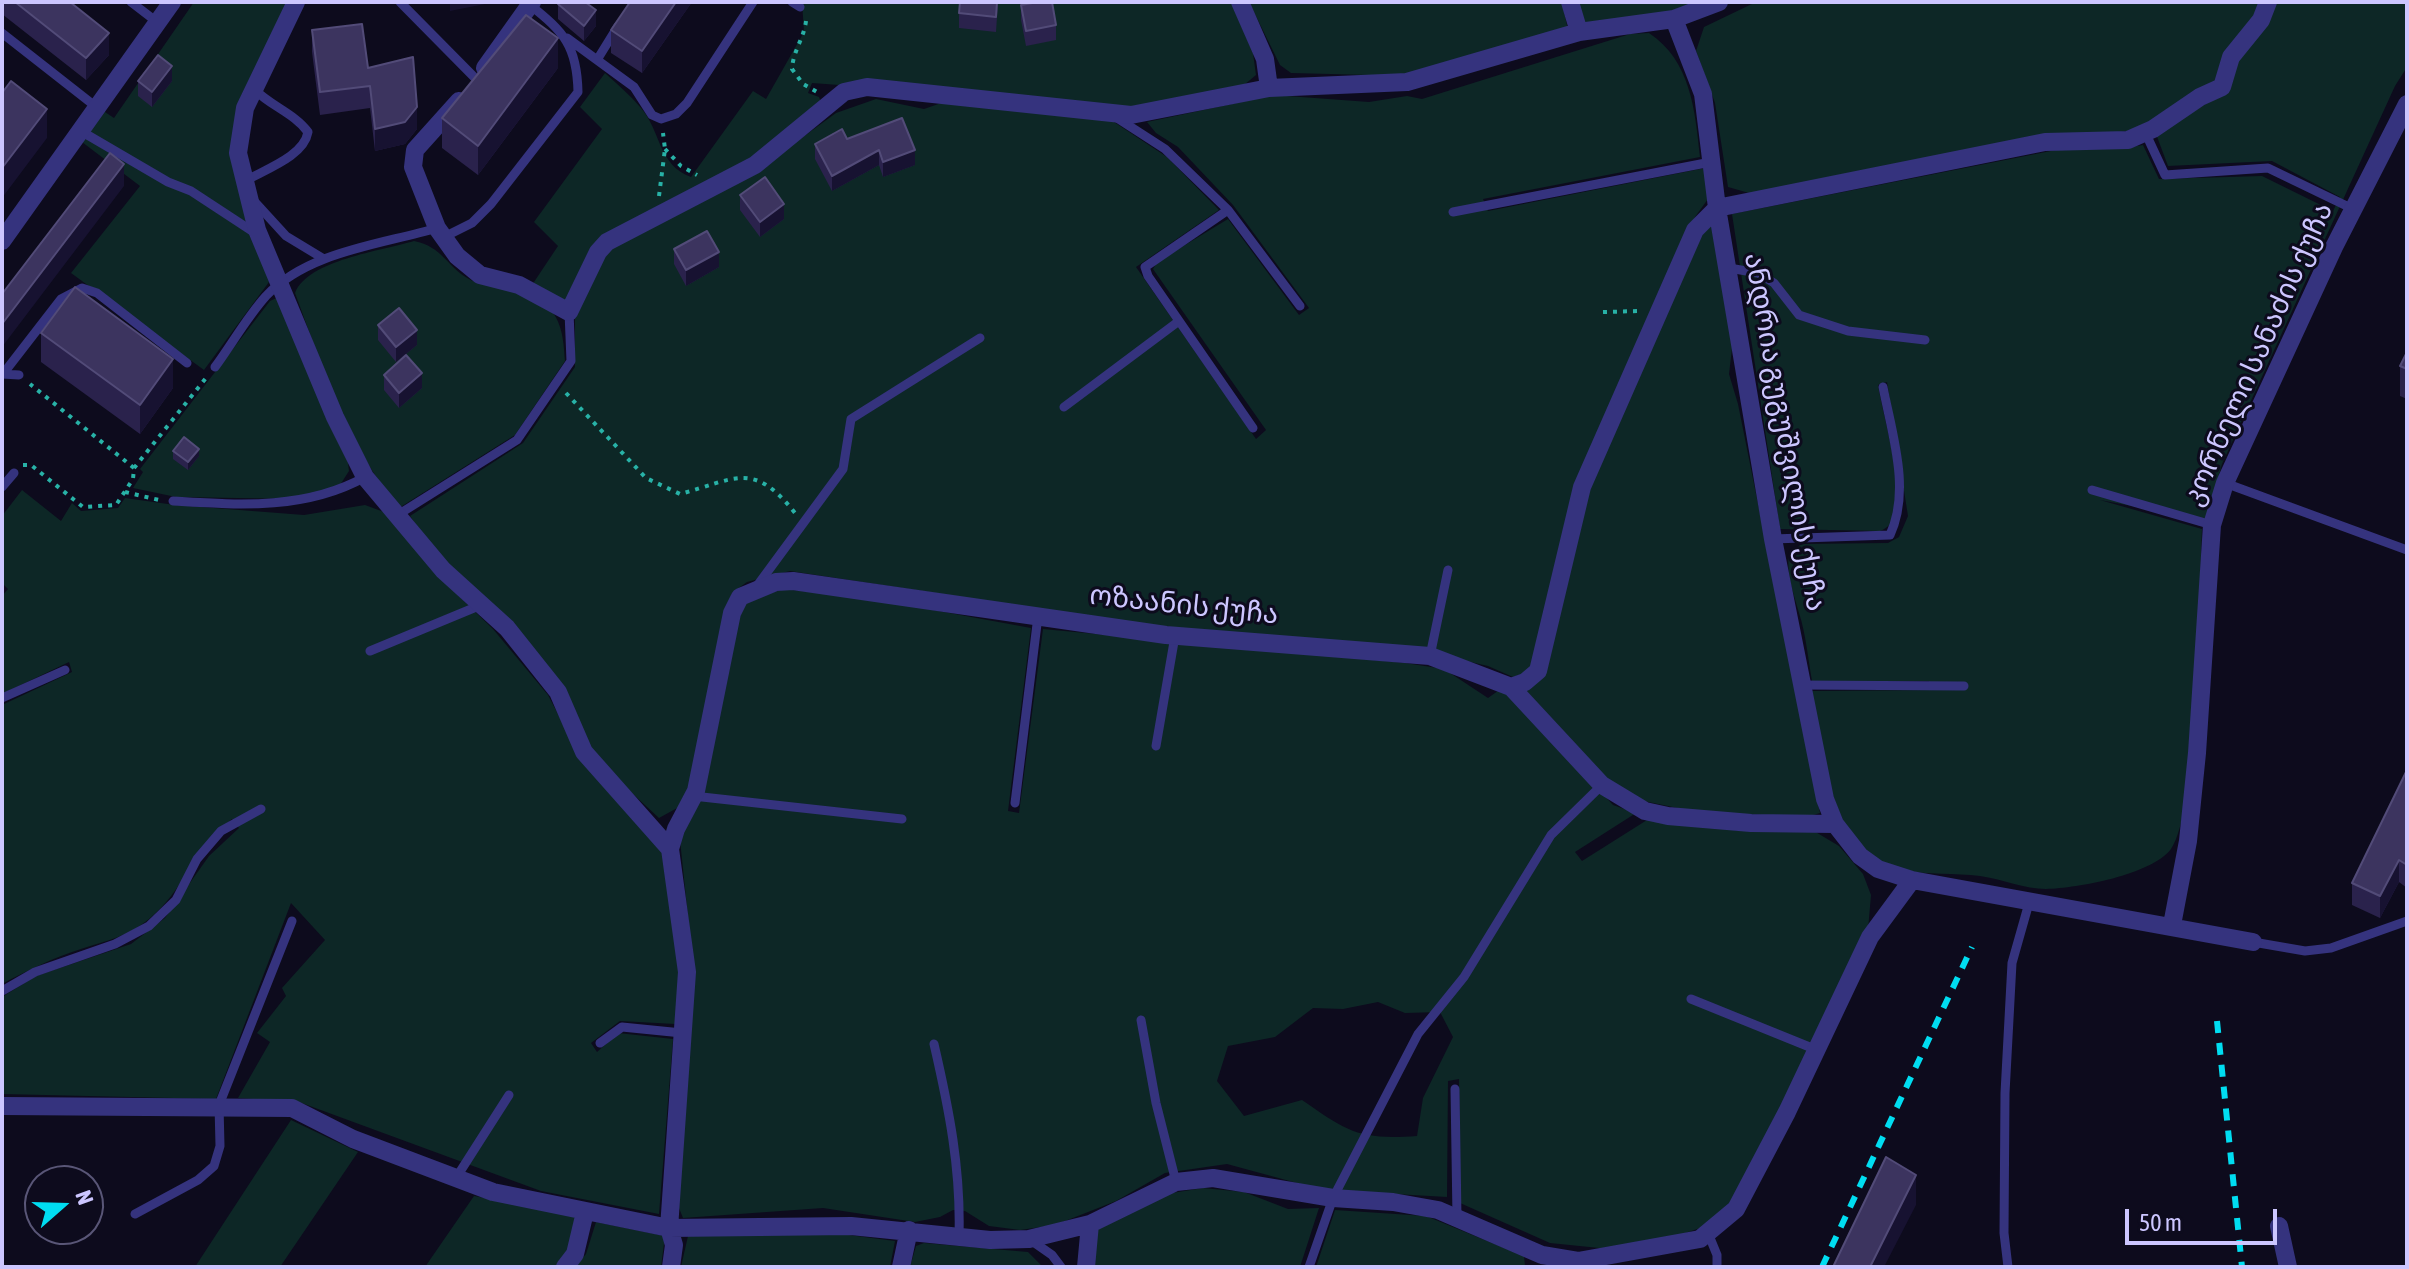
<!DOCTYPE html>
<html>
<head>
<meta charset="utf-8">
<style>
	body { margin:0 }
	#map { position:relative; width:2409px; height:1269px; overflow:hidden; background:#0d0b1d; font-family:"Asap Condensed",sans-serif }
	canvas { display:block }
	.frame { position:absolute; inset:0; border:4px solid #ccc6ff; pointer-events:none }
	.north { position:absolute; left:24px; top:1165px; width:80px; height:80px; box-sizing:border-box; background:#0d0b1d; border:2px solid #595677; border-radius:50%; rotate:70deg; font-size:22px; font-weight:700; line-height:32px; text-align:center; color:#ccc6ff }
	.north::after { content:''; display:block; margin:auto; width:28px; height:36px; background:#00ddf1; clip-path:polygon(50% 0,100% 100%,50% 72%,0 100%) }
	.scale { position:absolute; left:2125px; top:1209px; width:152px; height:36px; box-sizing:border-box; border:4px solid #ccc6ff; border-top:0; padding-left:10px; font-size:24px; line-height:28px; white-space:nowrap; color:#ccc6ff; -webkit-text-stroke:6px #0d0b1d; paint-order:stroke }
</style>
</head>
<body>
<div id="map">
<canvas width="2409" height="1269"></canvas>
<div class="frame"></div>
<div class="north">N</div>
<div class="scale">50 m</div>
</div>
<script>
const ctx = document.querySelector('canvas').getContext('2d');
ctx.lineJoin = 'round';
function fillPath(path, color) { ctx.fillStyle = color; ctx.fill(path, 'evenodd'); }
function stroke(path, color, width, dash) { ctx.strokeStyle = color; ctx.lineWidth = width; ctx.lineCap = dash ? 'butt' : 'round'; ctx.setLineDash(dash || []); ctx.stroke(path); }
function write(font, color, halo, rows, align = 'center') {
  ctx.font = font + ' "Asap Condensed","Noto Sans Georgian",sans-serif'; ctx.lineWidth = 6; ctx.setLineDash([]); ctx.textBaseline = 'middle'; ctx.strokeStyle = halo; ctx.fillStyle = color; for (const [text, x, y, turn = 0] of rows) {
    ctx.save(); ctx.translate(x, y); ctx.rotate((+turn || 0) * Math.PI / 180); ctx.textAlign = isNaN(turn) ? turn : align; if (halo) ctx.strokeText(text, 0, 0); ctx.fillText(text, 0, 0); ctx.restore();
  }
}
fillPath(new Path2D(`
	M194 2H291L238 116 269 282 204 370 71 273 140 186 78 139 102 110 114 118Z
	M802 2H1231L1253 53 1256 75 1244 85 1137 107 812 83 808 93 819 97 821 102 750 160 622 227 563 304 532 285 558 246 534 222 602 129 580 107 605 73C617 84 630 95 641 108 661 131 658 165 691 177L753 91 766 99 804 32Z
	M1249 2H1562L1568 30 1407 76 1291 73 1280 65Z
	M1575 2H1706L1672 15 1588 24 1581 21Z
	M1756 2H2264L2220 82 2150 127 1756 195 1728 187 1715 103 1696 51 1704 27Z
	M2277 2H2407V67L2395 86 2222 464 2206 520 2100 500 2202 529C2199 589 2199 810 2171 849 2151 875 2078 888 2046 889 2025 889 2002 879 1980 876 1955 873 1927 875 1902 870 1886 866 1871 857 1859 847 1827 817 1820 733 1812 691L1929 690V681H1812C1808 659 1806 634 1799 613 1793 591 1786 575 1789 552L1802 544 1888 543 1899 537 1908 516 1887 382 1878 385C1884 420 1902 477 1896 512 1895 521 1888 528 1880 531L1780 529 1732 214 2071 147 2119 149 2143 145 2159 179 2262 176 2333 211 2340 197 2272 161 2168 166 2156 134 2227 91 2238 55Z
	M1649 33C1691 61 1695 110 1700 157L1483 199 1488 211 1705 168 1708 199 1695 217 1622 382 1529 672 1513 677 1488 666 1418 650 1140 624 790 571 747 582 732 593 690 790 679 807 659 818 607 770 590 747 558 684 443 564 410 516 523 443 575 367V311L605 249 756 171 836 113 876 99 924 109 947 101 1111 120 1167 157 1219 210 1136 267 1256 439 1266 430 1153 269 1157 262 1228 219 1299 315 1309 308 1233 205 1178 147 1156 133 1147 122 1274 95 1369 102 1407 96 1422 99 1630 34Z
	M1713 224 1734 332 1729 374 1738 404 1820 813 1807 817 1697 812 1624 797 1520 689 1527 687 1581 504 1696 237Z
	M414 241C443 247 446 266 469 279 479 285 494 284 505 287 552 301 563 313 565 361L515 435 399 508C347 444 323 369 295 293 308 260 381 251 414 241Z
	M281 296 346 447 349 471 340 485 296 499 176 497 133 488 143 472 140 469 270 301Z
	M22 490 61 521 72 503 81 511 118 508 125 498 175 505 304 515 365 505 384 512 433 571 493 629 548 695 581 758 666 855 680 966 675 1024 620 1021 591 1043 597 1052 618 1033 673 1039 659 1214 541 1191 299 1102 238 1098 270 1042 257 1033 286 996 282 988 325 940 291 903 216 1099 2 1094V997L36 976 131 944 165 918 209 856 239 828 232 819C192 850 184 891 149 919 129 936 106 941 81 949 53 958 28 970 2 984V705L72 672 69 662 2 694V596L8 589 2 583V516Z
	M784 589 879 600 1031 628 1008 811 1019 813 1043 629 1405 663 1444 669 1488 698 1502 688 1519 702 1613 805 1636 813 1575 852 1582 861 1647 820 1742 831H1814L1839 846 1863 874 1871 895 1868 930 1732 1205 1709 1225 1656 1243 1609 1249 1550 1243 1460 1203 1459 1079 1448 1081 1447 1197 1377 1193 1341 1195 1227 1164 1165 1173 1116 1201 1055 1225 1020 1230 989 1226 965 1211 953 1210 940 1217 915 1222 823 1208 683 1218 679 1208 691 946 680 840 740 611 748 600ZM1378 1002 1405 1013 1440 1012 1453 1037 1423 1098 1417 1136C1359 1140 1348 1132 1302 1100L1244 1116 1217 1081 1228 1046 1275 1037 1313 1008 1343 1009Z
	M291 1120 358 1152 280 1267H195Z
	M1203 1188 1244 1192 1288 1209 1319 1208 1300 1267H1091L1098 1225 1172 1193Z
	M474 1196 578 1215 570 1250 556 1267H425Z
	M1335 1210 1426 1216 1524 1256 1525 1266 1316 1267Z
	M596 1222 665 1236 661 1267H575L586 1254Z
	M841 1234 895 1241 890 1267H681L688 1236Z
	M924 1243 1028 1252 1043 1267H910L916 1246Z`), '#0d2726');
stroke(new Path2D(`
	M806 21C804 38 793 51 792 69L803 84 817 92
	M665 149 681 166 697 175
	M659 196 665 149 663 133
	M1603 312 1641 311
	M566 393 646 478 680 494C736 479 753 460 795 513
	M23 465H31L83 507 116 505 133 479 134 468 30 384
	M134 468 206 378
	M125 492 159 500`), '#28b2a7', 4, [4, 6]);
stroke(new Path2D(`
	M131 2 157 22
	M400 2 477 80
	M792 2 800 7
	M2 33 95 106
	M567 38 634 87 652 115 661 119 676 114 687 103 753 2
	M597 60 618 26
	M1117 118 1165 149 1228 210 1145 267 1148 276 1253 428
	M79 130 168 182 191 191 255 233
	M2145 132 2165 175 2268 168 2353 209
	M245 181C266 169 304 156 308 132 295 114 271 106 255 90
	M254 201 286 236 324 259
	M1228 210 1300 306
	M1453 212 1711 162
	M444 237 472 223 491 204 578 92C577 46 564 32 530 5
	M1729 268 1758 273 1774 283 1799 315 1848 331 1925 340
	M215 367C232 344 247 317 266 296 309 251 380 245 437 228
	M2 374 19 375
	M3 374 61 299 82 288 97 293 187 363
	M1064 407 1179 321
	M2225 483 2407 550
	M2 487 14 473
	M2092 490 2212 525
	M173 501C239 505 306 510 365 477
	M396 516 517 440 571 361 569 312
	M1773 539 1890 535C1911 490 1892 434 1883 387
	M757 586 843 469 851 419 980 338
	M370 651 481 605
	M1430 656 1448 570
	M1800 685 1964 686
	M2 698 65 670
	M1156 746 1175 636
	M693 796 902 819
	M1015 803 1038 616
	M2253 942 2305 951 2331 948 2407 921
	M2 991 35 972 115 944 149 926 176 900 197 859 221 831 261 809
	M1691 999 1817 1050
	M1141 1020 1156 1103 1176 1182
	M600 1043 622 1027 682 1033
	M934 1044C949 1109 961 1169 959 1236
	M1455 1089 1457 1218
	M456 1178 509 1095
	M135 1214 198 1180 214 1166 220 1146 219 1105 292 921
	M1708 1233 1717 1255V1267
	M1032 1241 1052 1255 1061 1267
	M1309 1267 1333 1198 1418 1034 1464 977 1551 835 1602 785
	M2008 1267 2004 1233 2005 1093 2012 963 2029 903`), '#35337e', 9);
stroke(new Path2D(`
	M296 2 245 108 238 153 257 230 335 417 365 477 443 570 507 628 558 692 584 752 670 849 687 972 669 1228 674 1245 671 1267
	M1240 2 1265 59 1269 88
	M1570 2 1579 32
	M1674 19 1703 94 1717 208 1773 539 1825 799 1835 824 1860 856 1878 869 1912 880 2253 942
	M485 68 532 2
	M459 101 415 150 413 167 437 228 457 256 480 275 519 285 569 312 598 252 607 242 755 165 844 92 867 87 1131 115 1269 88 1407 82 1579 32 1674 19 1719 2
	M2 241 172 2
	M1511 687 1525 682 1538 671 1582 487 1695 230 1717 208 2045 142 2128 140 2153 129 2200 97 2222 87 2231 57 2261 20 2268 2
	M670 849 676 829 696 791 732 613 740 597 776 582 793 581 1166 635 1430 656 1511 687 1602 785 1645 811 1668 816 1751 823 1835 824
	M2172 925 2188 841 2197 753 2212 525 2225 483 2334 247 2407 104
	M2 1106 292 1108 353 1139 493 1192 669 1228 851 1226 990 1240 1029 1239 1090 1224 1176 1182 1213 1178 1333 1198 1393 1202 1438 1210 1542 1255 1578 1261 1700 1239 1736 1209 1787 1112 1870 937 1912 880
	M2279 1226 2288 1267
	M565 1267 575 1254 585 1212
	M901 1267 909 1230
	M1086 1267 1090 1224`), '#35337e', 18);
stroke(new Path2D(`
	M2217 1021 2242 1267
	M1822 1267 1972 947`), '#00ddf1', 6, [12, 10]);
fillPath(new Path2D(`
	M2 2H70L109 55 86 80 2 14Z
	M630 2H692L642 73 611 53V30Z
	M998 2 996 32 959 28V13Z
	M558 4 596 26 584 41 558 19Z
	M1021 5 1056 25V40L1026 46 1021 20Z
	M312 30 368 68 417 129 405 144 375 151 370 108 320 115 312 52Z
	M558 68 478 175 442 148V118Z
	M138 81H172L152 107 138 96Z
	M847 139 915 165 883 177 879 165 832 191 815 159V144Z
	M740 195 784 219 760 237 740 210Z
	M674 249 719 267 686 286 674 264Z
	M378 325 417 345 396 362 378 340Z
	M41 333 173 388 140 434 41 362Z
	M2407 352V399L2400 396V366Z
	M384 375 422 388 399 408 384 390Z
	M173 451 199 456 188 470 173 459Z
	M2407 770V888L2399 882 2380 918 2352 905V883Z`), '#2a224c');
fillPath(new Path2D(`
	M450 2H490V3L450 11Z
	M676 2H692L642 73V51Z
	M596 10V26L584 41V26Z
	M109 33V55L86 80V58Z
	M558 38V68L478 175V146Z
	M172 66V81L152 107V92Z
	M417 107V129L405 144 375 151V129Z
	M47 109V138L2 198V168Z
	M879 150V165L832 191V176Z
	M915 150V165L883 177V162Z
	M124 164V186L2 347V324Z
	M784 204V219L760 237V222Z
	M719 252V267L686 286V270Z
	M417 330V345L396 362V347Z
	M173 359V388L140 434V405Z
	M422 373V388L399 408V393Z
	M199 449V456L188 470V462Z
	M2399 860V882L2380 918V896Z
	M1916 1175V1205L1884 1267H1870Z`), '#171231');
const building = new Path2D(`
	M15 2H70L109 33 86 58Z
	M560 2H585L596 10 584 26 558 4Z
	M630 2H676L642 51 611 30Z
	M960 2H997L996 17 959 13Z
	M1038 2H1052L1056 25 1026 31 1021 5Z
	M526 15 558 38 478 146 442 118Z
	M362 24 368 68 413 57 417 107 405 122 375 129 370 86 320 92 312 30Z
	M158 55 172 66 152 92 138 81Z
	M11 81 47 109 2 168V93Z
	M902 118 915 150 883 162 879 150 832 176 815 144 842 129 847 139Z
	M110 153 124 164 2 324V294Z
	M765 177 784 204 760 222 740 195Z
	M707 231 719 252 686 270 674 249Z
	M75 287 173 359 140 405 41 333Z
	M399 308 417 330 396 347 378 325Z
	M2407 352V369L2400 366Z
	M406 355 422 373 399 393 384 375Z
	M184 437 199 449 188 462 173 451Z
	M2407 770V865L2399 860 2380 896 2352 883Z
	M1886 1157 1916 1175 1870 1267H1833Z`);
fillPath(building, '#3c345f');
stroke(building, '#524b78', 2);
write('28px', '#ccc6ff', '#0d0b1d', [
	["კორნელი სანაძის ქუჩა",2258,354,-66],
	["ანდრია გუგუშვილის ქუჩა",1785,432,80],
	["ოზაანის ქუჩა",1184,605,6]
]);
</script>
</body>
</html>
